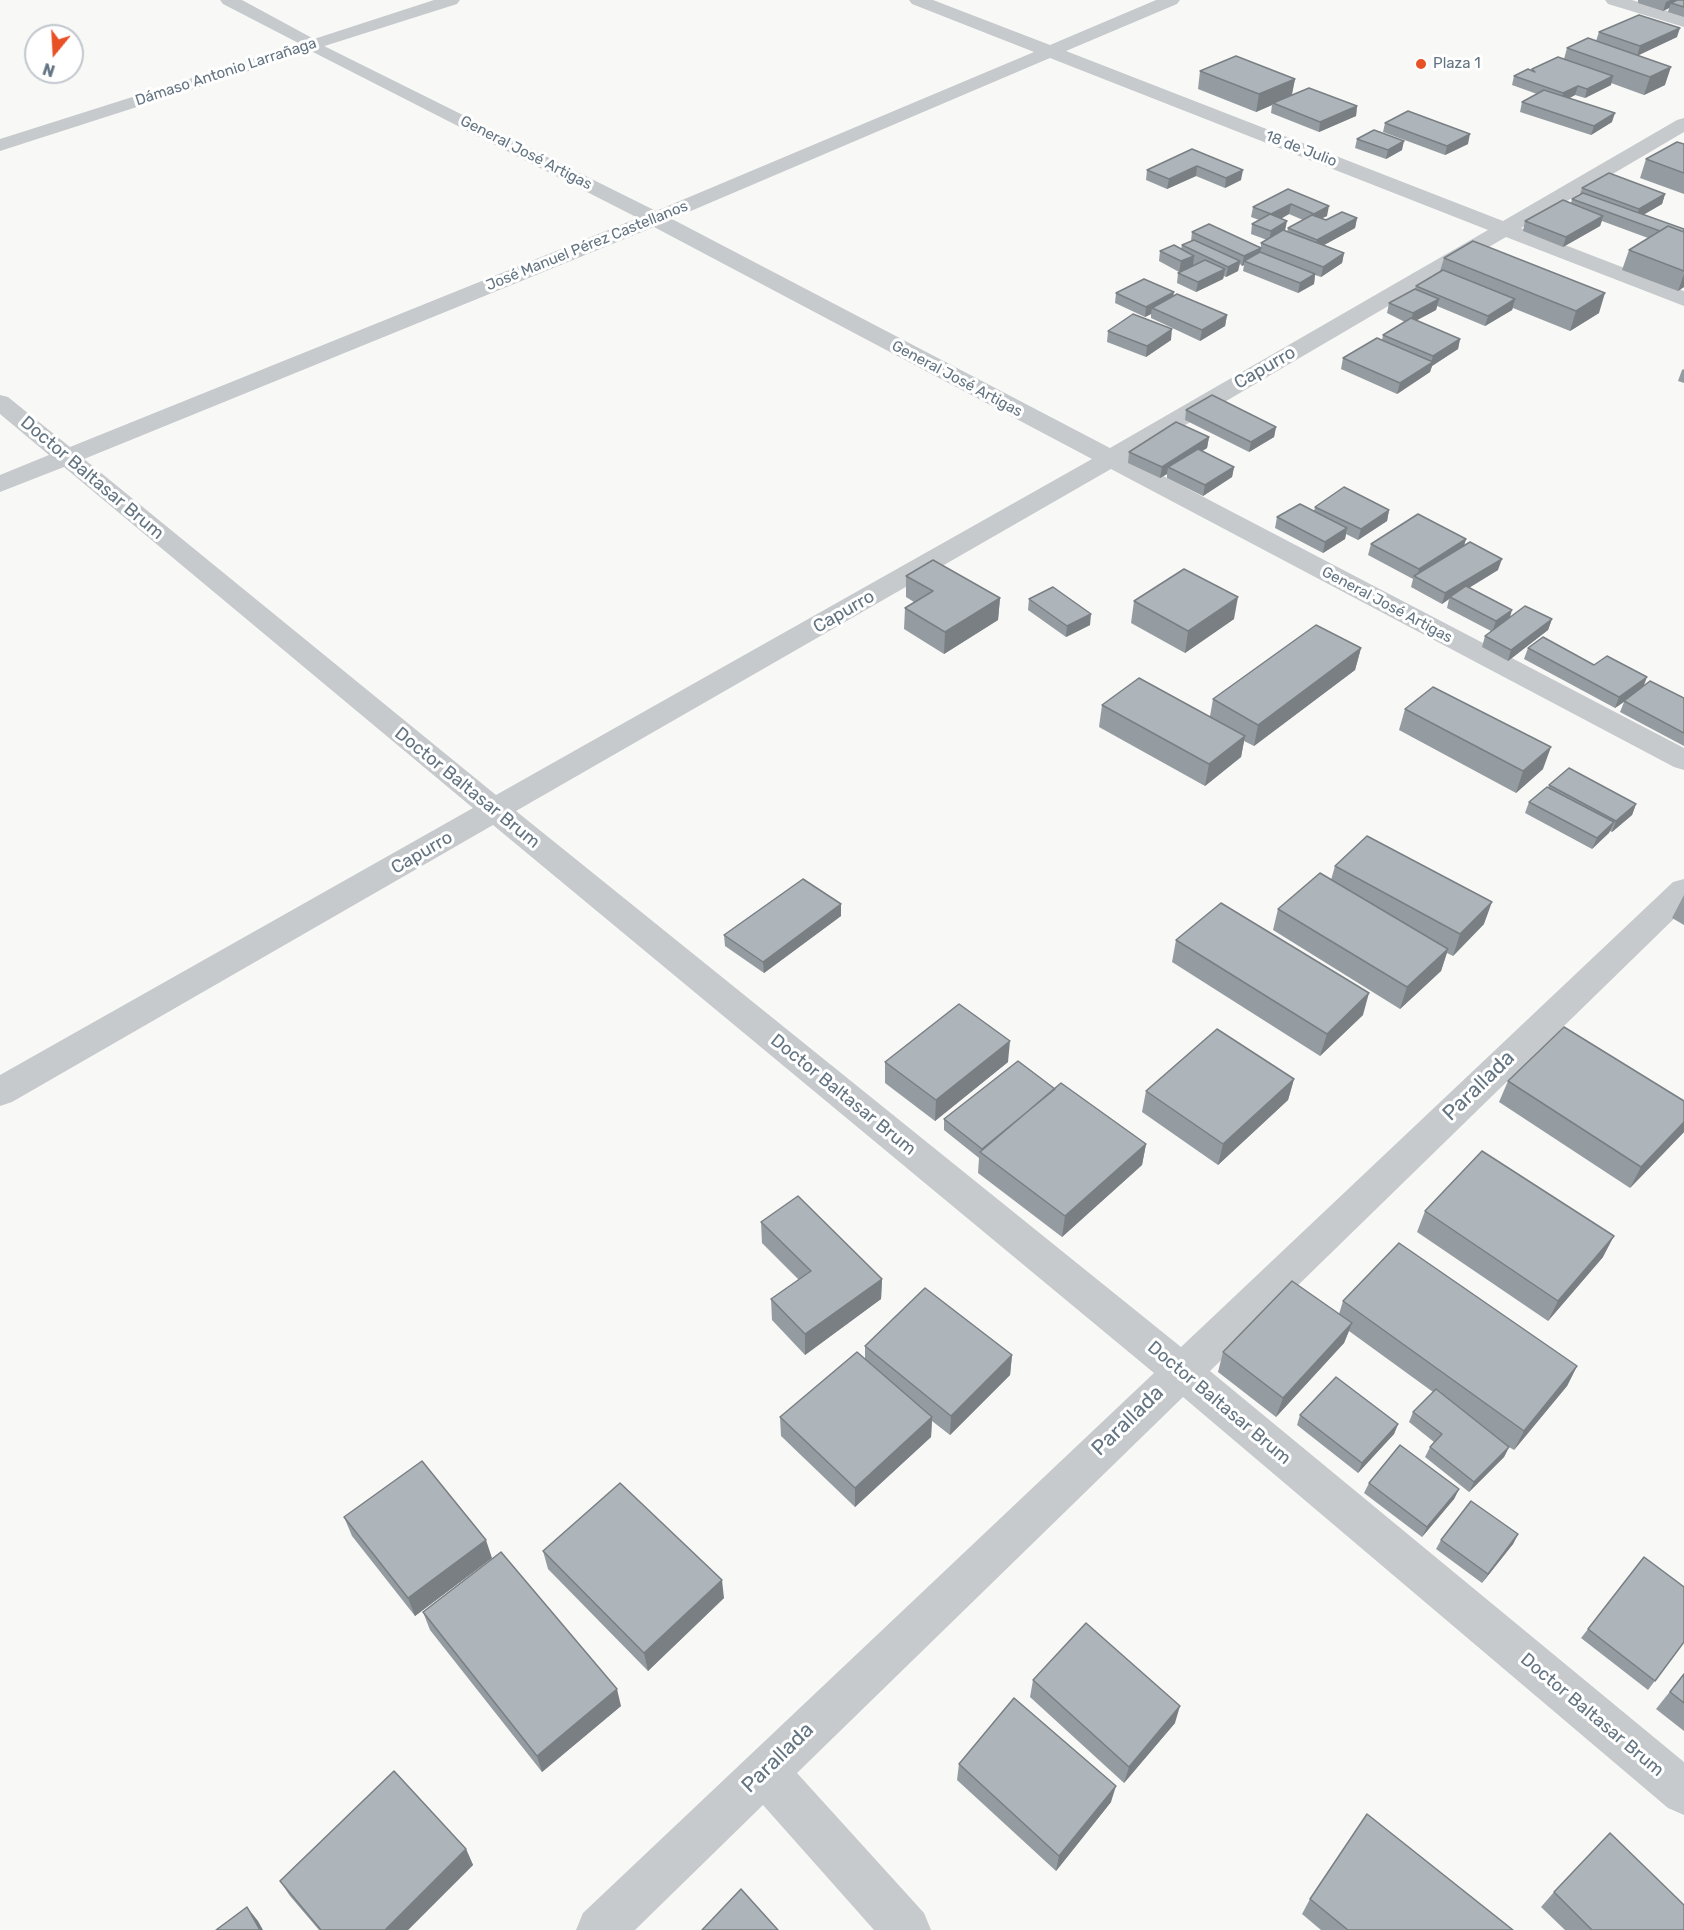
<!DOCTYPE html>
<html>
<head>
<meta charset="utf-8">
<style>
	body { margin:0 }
	#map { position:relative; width:1684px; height:1930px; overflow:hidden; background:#f8f8f6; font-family:Rubik,sans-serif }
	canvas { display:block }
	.north { position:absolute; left:24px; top:24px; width:60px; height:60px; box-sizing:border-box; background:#fff; border:2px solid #c1c7cd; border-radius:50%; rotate:198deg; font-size:16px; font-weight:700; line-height:24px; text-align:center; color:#637482 }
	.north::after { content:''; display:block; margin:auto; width:21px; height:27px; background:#e85126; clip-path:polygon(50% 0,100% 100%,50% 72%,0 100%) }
</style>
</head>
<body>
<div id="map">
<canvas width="1684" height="1930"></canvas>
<div class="north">N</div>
</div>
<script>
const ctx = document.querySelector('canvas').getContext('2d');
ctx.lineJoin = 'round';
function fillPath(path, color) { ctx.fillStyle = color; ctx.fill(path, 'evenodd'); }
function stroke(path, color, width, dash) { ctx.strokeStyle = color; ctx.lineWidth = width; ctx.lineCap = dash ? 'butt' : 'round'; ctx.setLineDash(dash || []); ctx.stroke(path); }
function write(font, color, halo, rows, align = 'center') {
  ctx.font = font + ' Rubik,sans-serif'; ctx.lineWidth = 6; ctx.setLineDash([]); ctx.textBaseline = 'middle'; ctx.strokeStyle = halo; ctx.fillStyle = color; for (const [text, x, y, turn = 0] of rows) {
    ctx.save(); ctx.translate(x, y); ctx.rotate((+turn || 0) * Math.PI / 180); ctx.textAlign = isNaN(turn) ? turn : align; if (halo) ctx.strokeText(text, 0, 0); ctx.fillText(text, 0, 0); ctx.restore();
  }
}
fillPath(new Path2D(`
	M909 0H933L1050 45 1156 0H1180L1177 4 1066 51 1503 221 1677 120 1684 118V132L1521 228 1684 291V306L1506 237 1129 458 1684 748V770L1674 767 1111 469 516 811 1181 1347 1673 882 1684 879V909L1210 1371 1684 1762V1815L1668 1808 1183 1397 797 1773 924 1913 931 1930H874L763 1805 635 1930H576L583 1913 1154 1373 493 825 12 1102 0 1106V1075L473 808 64 467 0 492V475L49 455 0 414V395L8 397 70 447 638 218 311 51 0 151V139L312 40 656 211 1034 52 912 4ZM1050 58 1488 230 1110 448 672 219ZM654 227 1092 459 496 795 84 459Z`), '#c6cacd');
fillPath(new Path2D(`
	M220 0H242L314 39 434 0H460L457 4 312 50 223 4Z
	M1605 0H1632L1684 16V27L1608 4Z`), '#c6cacd');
fillPath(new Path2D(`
	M1638 0H1684V17L1668 12 1669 8 1663 11 1638 3Z
	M1599 32 1677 37 1638 55 1665 85 1644 95 1611 83V85L1585 98 1575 95 1569 98 1612 122 1591 135 1520 112 1522 102 1537 94 1512 85 1514 76 1564 59 1567 48 1596 41Z
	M1200 71 1295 79 1292 95 1357 106 1356 116 1319 132 1271 113 1272 105 1256 112 1198 89Z
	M1385 123 1468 144 1445 155 1383 132Z
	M1357 139 1402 150 1386 159 1355 148Z
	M1684 144V194L1640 178 1646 159Z
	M1192 149 1241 180 1225 188 1196 176 1167 189 1146 180 1147 170Z
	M1582 188 1665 194 1662 204 1643 215 1684 229V287L1678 291 1622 270 1629 250 1648 238 1602 221 1600 226 1563 247 1523 231 1525 221 1571 203 1572 199 1580 194Z
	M1288 189 1327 216 1321 218 1326 220 1357 218 1355 228 1324 245 1344 253 1342 263 1321 277 1315 275 1314 284 1298 293 1243 271 1244 265 1242 266 1240 264 1238 271 1226 277 1224 276 1223 279 1196 292 1177 283 1178 273 1191 267 1179 272 1159 261 1160 251 1181 249 1182 245 1191 241 1192 232 1261 247V243L1267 240 1251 234 1252 224 1259 220 1251 217 1253 207ZM1289 214 1303 220 1288 228 1287 232 1285 231 1281 219Z
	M1444 258 1599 313 1570 331 1513 308 1512 310 1485 326 1437 306 1436 310 1416 320 1460 339 1458 349 1432 366 1430 372 1397 394 1341 369 1343 358 1382 340 1383 335 1405 322 1387 313 1389 303 1415 289 1416 286 1440 271Z
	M1116 293 1173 296 1227 315 1225 326 1200 341 1151 318V314L1145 317 1115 303Z
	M1108 331 1171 340 1146 357 1107 342Z
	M1684 369V383L1678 381 1682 370Z
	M1186 410 1276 427 1274 437 1249 452 1185 420Z
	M1209 437 1207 448 1202 451 1234 467 1232 477 1203 496 1167 478V474L1160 478 1128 463 1129 452Z
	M1315 507 1389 510 1387 521 1358 540 1346 534 1345 539 1323 553 1275 528 1277 517 1314 511Z
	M1466 539 1464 545 1498 570 1469 588 1510 618 1552 619 1548 630 1508 661 1482 647 1485 636 1491 631 1447 608 1449 599 1442 604 1411 587 1413 579 1368 555 1371 544Z
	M906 576 1000 598 998 620 944 654 904 629 905 608 914 602 906 597Z
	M1029 599 1090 625 1066 637 1028 610Z
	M1134 601 1234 619 1185 653 1131 623Z
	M1361 648 1355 670 1254 746 1244 741 1241 757 1205 786 1099 727 1102 705 1210 716 1213 699Z
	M1528 648 1594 665 1644 686 1684 698V746L1620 712 1624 702 1615 708 1524 659Z
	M1405 709 1543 769 1516 793 1399 730Z
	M1549 785 1636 804 1632 815 1612 832 1610 831 1592 849 1525 813 1529 802 1548 788Z
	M1335 866 1484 924 1453 956 1447 953 1441 971 1400 1009 1273 930 1278 909 1331 880Z
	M1684 895V925L1672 918Z
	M841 916 764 973 725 946 724 935Z
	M1176 940 1363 1015 1320 1056 1172 962Z
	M885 1062H1008L935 1121 885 1083Z
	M1294 1079 1288 1100 1218 1165 1142 1112 1146 1091Z
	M1508 1081 1684 1101V1132L1630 1188 1499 1102Z
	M1055 1089 1146 1144 1142 1165 1062 1237 978 1173 979 1158 944 1130V1119Z
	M1425 1211 1603 1257 1548 1321 1417 1232Z
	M761 1222 882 1279 881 1299 805 1355 772 1320 771 1299 799 1280 762 1243Z
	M1343 1301 1577 1366 1567 1386 1514 1450 1509 1447 1504 1457 1469 1492 1425 1457 1430 1447 1434 1442 1409 1422 1413 1412 1433 1392 1349 1331 1344 1343 1276 1417 1218 1372 1223 1352 1339 1314Z
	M865 1346 1012 1355 1010 1375 950 1435 932 1421 931 1437 855 1507 781 1436 780 1417 865 1358Z
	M1300 1415 1398 1424 1394 1434 1358 1473 1297 1425Z
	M1369 1483 1459 1489 1454 1499 1422 1537 1364 1493Z
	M344 1517 492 1558 415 1616 352 1536Z
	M1518 1534 1513 1544 1482 1583 1436 1549 1441 1540Z
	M543 1551 724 1598 648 1671 548 1569Z
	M423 1612 621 1706 542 1772 430 1630Z
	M1588 1629 1684 1642 1648 1690 1581 1638Z
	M1684 1674V1731L1656 1709Z
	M1033 1680 1175 1723 1124 1783 1030 1697Z
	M959 1764 1111 1802 1056 1871 957 1780Z
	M466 1849 473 1865 408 1930H319L290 1896 280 1881Z
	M1554 1892 1684 1930H1565L1541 1907Z
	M1310 1899 1513 1930H1321L1302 1914Z`), '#959ca1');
fillPath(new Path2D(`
	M1670 0H1677L1671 3 1669 8 1663 11 1666 2Z
	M1680 28 1677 37 1637 56 1640 46Z
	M1671 67 1665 85 1644 95 1650 77Z
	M1613 76 1611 85 1585 98 1587 89Z
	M1295 79 1291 97 1273 103 1272 105 1256 112 1259 94Z
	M1578 86 1575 95 1561 103 1563 93Z
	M1357 106 1356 116 1319 132 1320 122Z
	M1615 113 1612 122 1591 135 1594 126Z
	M1470 134 1468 144 1445 155 1447 146Z
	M1404 141 1402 150 1386 159 1388 150Z
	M1197 166 1196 176 1167 189 1169 179Z
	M1243 170 1241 180 1225 188 1226 178Z
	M1665 194 1662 204 1636 219 1639 209Z
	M1291 204 1289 214 1270 224 1271 214Z
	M1329 206 1327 216 1312 223 1314 214Z
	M1603 216 1600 226 1563 247 1566 237Z
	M1357 218 1355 228 1315 250 1317 240Z
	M1287 221 1285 231 1269 241 1271 231Z
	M1261 248 1259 258 1244 261V265L1242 266 1244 256Z
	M1344 253 1342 263 1321 277 1323 267Z
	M1194 256 1193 266 1179 272 1181 261Z
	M1240 261 1238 271 1226 277 1228 267Z
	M1225 269 1223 279 1196 292 1198 282Z
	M1315 274 1314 284 1298 293 1300 283Z
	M1684 274V287L1678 291Z
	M1174 292 1172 303 1152 308 1151 314 1145 317 1146 307Z
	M1605 293 1599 313 1570 331 1576 311Z
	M1439 299 1436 310 1410 324 1413 313Z
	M1515 299 1512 310 1485 326 1488 316Z
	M1227 315 1225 326 1200 341 1202 330Z
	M1172 329 1171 340 1146 357 1147 346Z
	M1460 339 1458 349 1432 366 1430 372 1397 394 1400 383 1431 363 1433 356Z
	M1276 427 1274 437 1249 452 1251 442Z
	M1209 437 1207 448 1173 470 1168 467 1167 474 1160 478 1162 467Z
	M1234 467 1232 477 1203 496 1205 485Z
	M1389 510 1387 521 1358 540 1361 529Z
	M1347 528 1345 539 1323 553 1325 542Z
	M1466 539 1463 549 1417 577 1419 569Z
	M1502 559 1498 570 1452 598 1450 597 1449 599 1442 604 1445 593Z
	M1238 597 1234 619 1185 653 1188 631Z
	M1000 598 998 620 944 654 945 632Z
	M1512 610 1509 621 1492 632 1496 621Z
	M1091 614 1090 625 1066 637 1067 626Z
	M1552 619 1548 630 1508 661 1511 650Z
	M1361 648 1355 670 1254 746 1258 725Z
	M1647 677 1643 688 1615 708 1619 697Z
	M1245 736 1241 757 1205 786 1209 764Z
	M1551 747 1543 769 1516 793 1523 771Z
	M1636 804 1632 815 1612 832 1616 821Z
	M1614 822 1609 833 1592 849 1597 838Z
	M1492 902 1484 924 1453 956 1460 934Z
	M841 904V916L764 973 763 962Z
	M1448 949 1441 971 1400 1009 1407 987Z
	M1369 993 1363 1015 1320 1056 1327 1034Z
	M1010 1041 1008 1062 935 1121 936 1100Z
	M1294 1079 1288 1100 1218 1165 1223 1144Z
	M1684 1122V1132L1630 1188 1641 1167Z
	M1146 1144 1142 1165 1062 1237 1065 1216Z
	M1614 1236 1603 1257 1548 1321 1558 1301Z
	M882 1279 881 1299 805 1355V1334Z
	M1352 1323 1344 1343 1276 1417 1283 1398Z
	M1012 1355 1010 1375 950 1435 951 1416Z
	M1577 1366 1567 1386 1514 1450 1524 1431Z
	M932 1417 931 1437 855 1507V1488Z
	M1398 1424 1394 1434 1358 1473 1362 1463Z
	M1509 1447 1504 1457 1469 1492 1474 1482Z
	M1459 1489 1454 1499 1422 1537 1427 1527Z
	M1518 1534 1513 1544 1482 1583 1488 1574Z
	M486 1540 492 1558 415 1616 408 1598Z
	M722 1580 724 1598 648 1671 644 1653Z
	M617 1689 621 1706 542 1772 537 1756Z
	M1180 1706 1175 1723 1124 1783 1129 1767Z
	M1116 1786 1111 1802 1056 1871 1059 1856Z
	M466 1849 473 1865 408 1930H385Z
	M247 1907 258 1921 263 1930H260Z`), '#797f83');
const building = new Path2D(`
	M1677 0H1684V7L1671 3Z
	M1639 15 1680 28 1640 46 1599 32Z
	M1588 38 1671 67 1650 77 1567 48Z
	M1236 56 1295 79 1259 94 1200 71Z
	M1558 57 1613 76 1587 89 1578 86 1563 93 1514 76 1528 69 1535 72 1532 69Z
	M1309 88 1357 106 1320 122 1273 103Z
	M1544 90 1615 113 1594 126 1522 102Z
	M1408 111 1470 134 1447 146 1385 123Z
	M1374 130 1404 141 1388 150 1357 139Z
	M1677 142 1684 144V173L1646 159Z
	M1192 149 1243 170 1226 178 1197 166 1169 179 1147 170Z
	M1609 173 1665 194 1639 209 1582 188Z
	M1288 189 1329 206 1314 214 1291 204 1271 214 1253 207Z
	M1583 193 1684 229V232L1668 226 1660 231 1572 199Z
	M1563 200 1603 216 1566 237 1525 221Z
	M1342 212 1357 218 1317 240 1288 228 1312 215 1326 220Z
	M1270 214 1287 221 1271 231 1252 224Z
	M1209 224 1261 248 1244 256 1192 232Z
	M1668 226 1684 232V271L1629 250Z
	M1283 230 1344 253 1323 267 1261 243Z
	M1194 240 1240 261 1228 267 1182 245Z
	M1473 241 1605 293 1576 311 1444 258Z
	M1174 245 1194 256 1181 261 1160 251Z
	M1260 252 1315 274 1300 283 1244 261Z
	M1205 260 1225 269 1198 282 1178 273Z
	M1443 270 1515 299 1488 316 1416 286Z
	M1144 279 1174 292 1146 307 1116 293Z
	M1415 289 1439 299 1413 313 1389 303Z
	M1177 294 1227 315 1202 330 1152 308Z
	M1133 314 1172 329 1147 346 1108 331Z
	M1411 318 1460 339 1433 356 1383 335Z
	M1377 338 1433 362 1400 383 1343 358Z
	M1212 395 1276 427 1251 442 1186 410Z
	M1176 422 1209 437 1162 467 1129 452Z
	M1198 449 1234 467 1205 485 1168 467Z
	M1344 487 1389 510 1361 529 1315 507Z
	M1300 504 1347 528 1325 542 1277 517Z
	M1418 514 1466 539 1419 569 1371 544Z
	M1470 542 1502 559 1445 593 1414 576Z
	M933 560 1000 598 945 632 905 608 933 591 906 576Z
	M1184 569 1238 597 1188 631 1134 601Z
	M1466 586 1512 610 1496 621 1450 597Z
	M1053 587 1091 614 1067 626 1029 599Z
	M1525 606 1552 619 1511 650 1485 636Z
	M1316 625 1361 648 1258 725 1213 699Z
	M1543 637 1594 665 1607 656 1647 677 1619 697 1528 648Z
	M1139 678 1245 736 1209 764 1102 705Z
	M1650 681 1684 698V733L1624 701Z
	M1433 687 1551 747 1523 771 1405 709Z
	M1569 768 1636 804 1616 821 1549 785Z
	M1547 787 1614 822 1597 838 1529 802Z
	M1367 836 1492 902 1460 934 1335 866Z
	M1320 873 1448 949 1407 987 1278 909Z
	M803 879 841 904 763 962 724 935Z
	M1221 903 1369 993 1327 1034 1176 940Z
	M959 1004 1010 1041 936 1100 885 1062Z
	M1564 1027 1684 1101V1122L1641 1167 1508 1081Z
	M1217 1029 1294 1079 1223 1144 1146 1091Z
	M1018 1061 1055 1089 982 1149 944 1119Z
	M1061 1083 1146 1144 1065 1216 980 1152Z
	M1482 1151 1614 1236 1558 1301 1425 1211Z
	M798 1196 882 1279 805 1334 771 1299 811 1271 761 1222Z
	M1399 1243 1577 1366 1524 1431 1343 1301Z
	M1292 1281 1352 1323 1283 1398 1223 1352Z
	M925 1288 1012 1355 951 1416 865 1346Z
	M857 1352 932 1417 855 1488 780 1417Z
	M1336 1377 1398 1424 1362 1463 1300 1415Z
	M1436 1389 1509 1447 1474 1482 1430 1447 1442 1434 1413 1412Z
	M1400 1445 1459 1489 1427 1527 1369 1483Z
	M422 1461 486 1540 408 1598 344 1517Z
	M620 1483 722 1580 644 1653 543 1551Z
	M1471 1501 1518 1534 1488 1574 1441 1540Z
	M501 1552 617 1689 537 1756 423 1612Z
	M1644 1557 1684 1587V1642L1655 1681 1588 1629Z
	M1086 1623 1180 1706 1129 1767 1033 1680Z
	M1684 1674V1703L1670 1692Z
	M1014 1698 1116 1786 1059 1856 959 1764Z
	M394 1771 466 1849 385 1930H321L280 1881Z
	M1367 1814 1513 1930H1348L1310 1899Z
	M1610 1833 1684 1905V1930H1592L1554 1892Z
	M741 1889 778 1930H702Z
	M247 1907 260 1930H216Z`);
fillPath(building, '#adb5bb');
stroke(building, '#797f83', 1.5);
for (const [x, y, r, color] of [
	[1421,64,6,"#e85126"]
]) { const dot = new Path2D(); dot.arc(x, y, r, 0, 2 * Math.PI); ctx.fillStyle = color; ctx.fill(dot); stroke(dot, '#fff', 2); }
write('15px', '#637482', '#fff', [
	["Plaza 1",1433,64]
], 'left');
write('15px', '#637482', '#fff', [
	["Dámaso Antonio Larrañaga",226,72,-18],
	["18 de Julio",1301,149,21],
	["General José Artigas",526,153,27],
	["José Manuel Pérez Castellanos",587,246,-22],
	["General José Artigas",957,379,28],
	["General José Artigas",1387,605,28]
]);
write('18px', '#637482', '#fff', [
	["Capurro",1265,368,-30],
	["Doctor Baltasar Brum",92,478,40],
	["Capurro",844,612,-30],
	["Doctor Baltasar Brum",467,788,39],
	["Capurro",422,853,-30],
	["Doctor Baltasar Brum",843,1095,39],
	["Doctor Baltasar Brum",1219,1403,40],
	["Doctor Baltasar Brum",1592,1715,40]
]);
write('21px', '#637482', '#fff', [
	["Parallada",1479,1086,-44],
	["Parallada",1128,1421,-44],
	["Parallada",778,1758,-44]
]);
</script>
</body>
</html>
